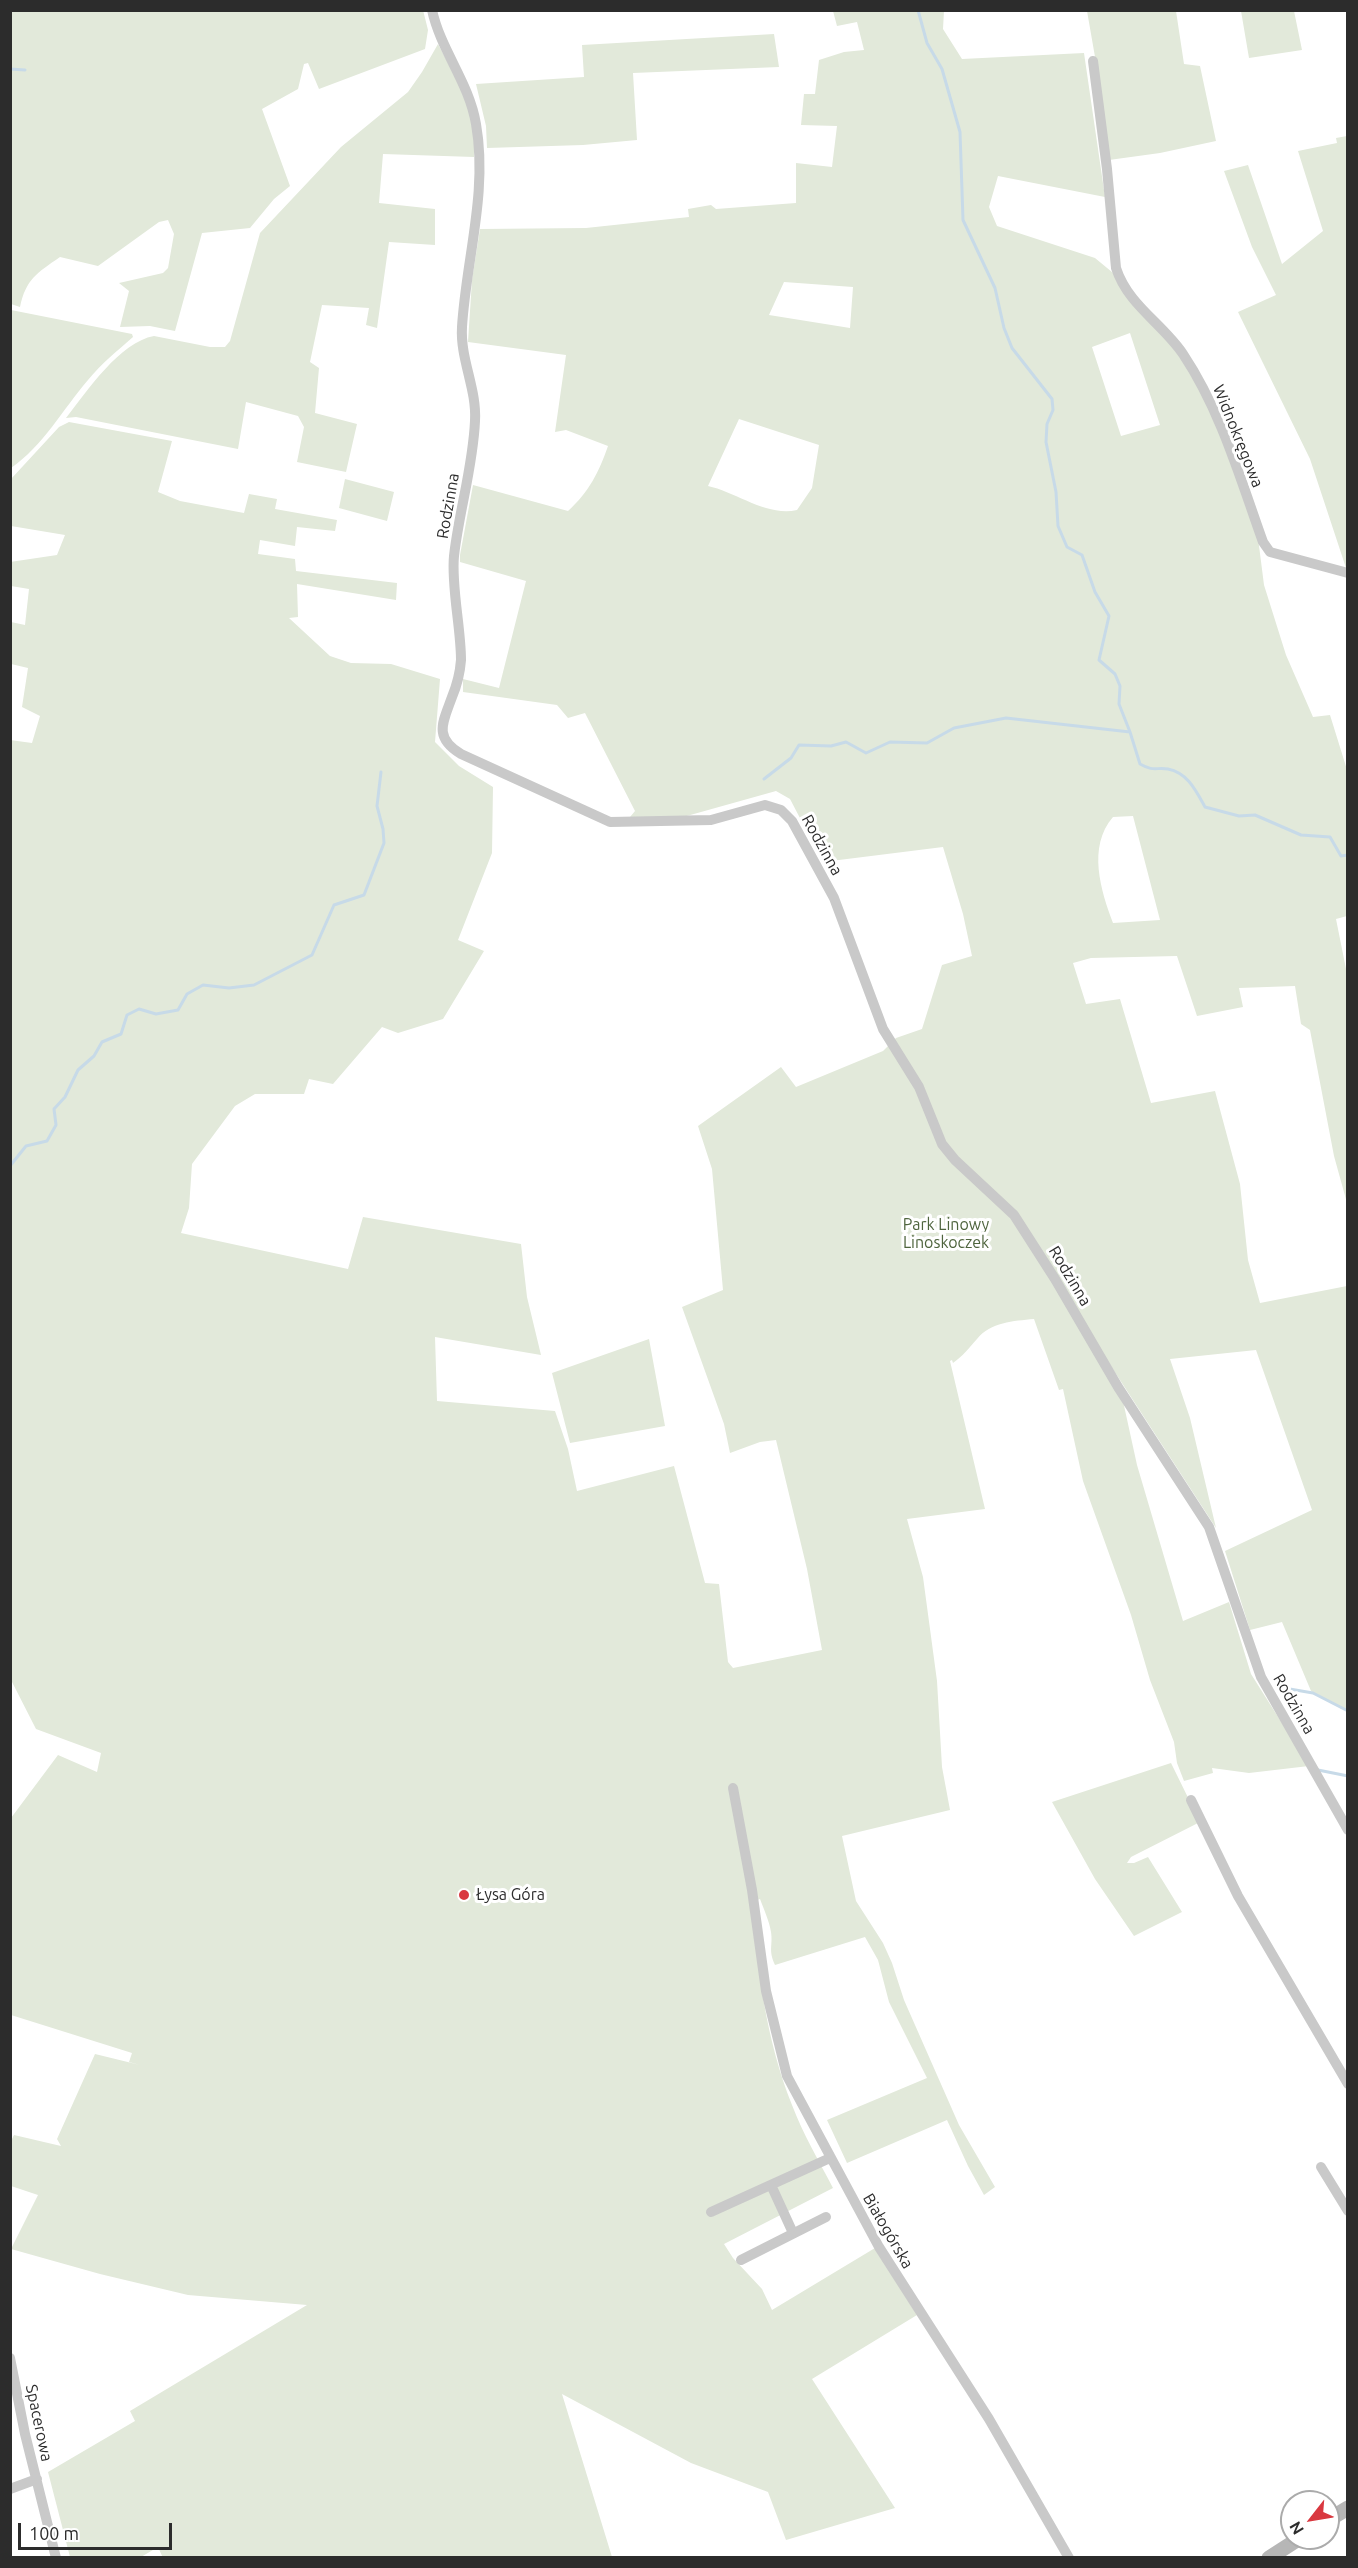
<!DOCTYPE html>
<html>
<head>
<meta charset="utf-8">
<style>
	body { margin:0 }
	#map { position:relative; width:1358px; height:2568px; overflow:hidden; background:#fff; font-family:Ubuntu,sans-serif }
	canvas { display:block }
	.frame { position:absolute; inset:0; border:12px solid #2c2c2c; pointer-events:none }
	.north { position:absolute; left:1280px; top:2490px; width:60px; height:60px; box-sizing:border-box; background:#fff; border:2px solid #ababab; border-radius:50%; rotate:239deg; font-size:16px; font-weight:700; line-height:24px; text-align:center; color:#2c2c2c }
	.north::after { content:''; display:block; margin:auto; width:21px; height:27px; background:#d93840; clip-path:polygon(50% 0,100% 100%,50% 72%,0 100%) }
	.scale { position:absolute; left:18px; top:2523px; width:154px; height:27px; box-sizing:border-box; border:3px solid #2c2c2c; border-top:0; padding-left:8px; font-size:18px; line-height:21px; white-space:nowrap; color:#2c2c2c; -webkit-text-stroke:4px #fff; paint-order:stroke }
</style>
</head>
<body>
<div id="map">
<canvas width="1358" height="2568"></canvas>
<div class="frame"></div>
<div class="north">N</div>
<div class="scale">100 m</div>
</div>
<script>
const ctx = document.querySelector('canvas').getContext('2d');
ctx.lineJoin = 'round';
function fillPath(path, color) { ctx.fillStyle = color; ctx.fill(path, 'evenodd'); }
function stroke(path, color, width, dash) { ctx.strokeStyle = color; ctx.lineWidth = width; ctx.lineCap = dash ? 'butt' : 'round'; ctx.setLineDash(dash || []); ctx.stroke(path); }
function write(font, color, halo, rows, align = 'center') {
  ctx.font = font + ' Ubuntu,sans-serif'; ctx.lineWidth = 6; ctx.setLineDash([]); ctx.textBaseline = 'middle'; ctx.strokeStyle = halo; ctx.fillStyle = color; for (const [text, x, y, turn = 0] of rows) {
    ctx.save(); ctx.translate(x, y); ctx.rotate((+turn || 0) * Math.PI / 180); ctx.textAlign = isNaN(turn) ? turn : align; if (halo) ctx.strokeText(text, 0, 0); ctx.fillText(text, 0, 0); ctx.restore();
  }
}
fillPath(new Path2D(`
	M11 10H423L428 30 425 49 319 89 308 63 304 64 298 89 262 109 290 186 274 199 250 228 202 233 175 331 150 326 120 327 129 291 119 283 163 273 168 268 174 234 168 220 159 222 98 266 60 257C37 273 26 279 20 307L11 304Z
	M833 11H944L943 29 962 59 1084 53 1105 197 998 176 989 207 997 226 1095 258 1118 277 1174 347 1211 407 1257 530 1264 585 1286 655 1313 717 1330 715 1348 773 1347 916 1336 919 1348 979 1347 1203 1334 1156 1310 1030 1301 1024 1295 986 1239 988 1243 1007 1197 1016 1177 956 1091 958 1073 963 1086 1004 1120 999 1151 1103 1215 1091 1240 1184 1248 1260 1260 1303 1347 1286V1710L1311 1691 1282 1622 1250 1630 1225 1551 1312 1510 1256 1350 1170 1359 1190 1418 1216 1528 1107 1360 1123 1401 1137 1465 1183 1621 1229 1602 1251 1674 1309 1766 1249 1773 1212 1768 1213 1773 1184 1781 1177 1763 1174 1742 1150 1680 1131 1615 1083 1481 1063 1389 1059 1390 1034 1319C1013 1321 991 1322 977 1339 969 1348 963 1356 953 1363L952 1360 950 1361 985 1509 907 1519 923 1577 937 1681 942 1767 950 1810 842 1836 856 1901 883 1943 892 1963 904 2000 959 2125 995 2187 984 2195 968 2166 947 2120 847 2163 827 2120 927 2078 889 2002 878 1960 865 1937 775 1965C768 1950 773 1946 771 1932 769 1920 764 1910 760 1899L751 1902C758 1971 766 2040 792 2105 803 2134 819 2161 833 2188L724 2244 733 2258 762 2289 772 2310 875 2248 917 2315 812 2379 895 2508 786 2540 768 2492 691 2463 562 2394 612 2557 163 2558 158 2547 141 2557H70L48 2472 135 2421 130 2411 307 2305 188 2295 100 2274 11 2249 38 2195 11 2186V2141L14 2135 61 2146 57 2139 95 2054 140 2065 129 2062 132 2053 11 2015V1818L58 1755 97 1772 101 1753 36 1729 11 1680 10 740 32 743 40 716 22 707 28 668 11 664V622L25 625 29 589 11 586 10 562 57 555 65 535 11 526V479L59 427 69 422 172 441 158 492 180 501 244 513 249 494 277 499 275 509 337 520 335 531 297 527 295 546 260 540 258 554 295 559 296 571 397 583 396 600 297 584 298 617 289 618 330 656 351 663 391 664 440 679 435 742 459 766 493 787 492 853 458 940 484 951 443 1019 398 1033 382 1027 333 1084 309 1079 304 1094H255L235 1106 192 1164 189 1208 181 1233 348 1269 363 1217 521 1244 527 1297 541 1355 435 1337 437 1401 555 1411 568 1449 577 1491 674 1466 705 1583 719 1584 728 1662 733 1668 822 1650 807 1569 776 1440 760 1442 730 1453 724 1424 682 1307 723 1290 712 1169 698 1126 781 1067 796 1087 883 1051 896 1038 922 1029 942 965 972 956 963 914 943 847 823 862 790 799 776 791 676 819 630 817 635 811 585 713 568 718 557 705 463 692V679L499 688 526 581 460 562V555L473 485 568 511C589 492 599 472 608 446L566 430 555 432 566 355 468 342 472 280 480 229 586 228 689 217 688 209 711 205 716 209 796 203V163L832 167 837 126 801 125 804 94H815L819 60 844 52 864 50 857 22 837 26ZM784 282 853 287 850 328 769 315ZM1130 333 1160 425 1121 436 1092 347ZM739 419 819 445 812 488 797 510C767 517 736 492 708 486ZM1133 816 1160 920 1113 923C1101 891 1087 847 1113 817Z
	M1087 11H1176L1184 64 1200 66 1216 141 1160 153 1109 160 1098 74Z
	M1241 11H1294L1302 50 1249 58Z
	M774 34 779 67 633 73 637 140 583 145 487 148 486 126 476 84 584 77 582 45Z
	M438 44 466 98 474 132V157L383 154 379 203 435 209V245L389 242 377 328 366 325 369 308 322 305 310 362 319 368 315 413 357 424 346 472 297 462 304 427 298 416 246 402 238 449 76 417 66 418C87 391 120 342 154 336L210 347H225L230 341 260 233 341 147 408 92 422 72Z
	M1347 136V571L1310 459 1238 312 1276 295 1252 247 1224 171 1248 165 1282 264 1323 231 1298 151 1337 143 1336 138Z
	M11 310 132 334 133 337C117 351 101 364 88 380 63 409 43 446 11 468Z
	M345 479 394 492 387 521 339 508Z
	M649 1339 665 1426 570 1443 552 1373Z
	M1171 1763 1200 1822 1131 1857 1127 1863H1134L1148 1857 1182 1912 1134 1936 1095 1879 1052 1802Z`), '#e2e9da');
stroke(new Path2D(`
	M918 10 927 43 942 69 960 132 963 220 995 288 1004 328 1012 348 1052 399 1053 410 1047 424 1046 442 1056 492 1058 526 1067 547 1082 555 1095 592 1109 616 1099 660 1115 674 1120 686 1119 704 1130 732
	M10 69 25 70
	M764 779 791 758 799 745 831 746 846 742 866 753 890 742 927 743 954 728 1006 718 1130 732 1140 764C1154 772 1156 767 1168 769 1188 773 1196 791 1205 807L1239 816 1255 815 1301 835 1330 837 1341 856 1348 855
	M10 1166 26 1146 47 1141 56 1125 54 1109 65 1097 78 1070 94 1056 102 1042 121 1034 127 1015 139 1009 156 1014 178 1010 187 994 203 985 229 988 254 985 312 955 334 905 364 895 384 843 383 829 377 806 381 772
	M1278 1687 1313 1693 1348 1711
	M1318 1770 1348 1776`), '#c7dae8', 3);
stroke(new Path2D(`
	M432 10C441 51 469 82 476 124 488 192 466 260 462 327 460 359 477 389 475 421 473 467 459 511 454 556 451 586 461 628 461 660 460 673 457 685 452 697 443 722 433 737 461 754L610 822 711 820 765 805 781 810 792 821 834 898 883 1029 919 1087 942 1144 955 1160 1014 1215 1055 1279 1118 1387 1209 1527 1261 1677 1348 1830
	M1093 61 1107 169 1116 268C1128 305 1162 323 1183 354 1221 411 1240 478 1263 542L1270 552 1348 573
	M733 1788 752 1890 766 1991 787 2076 879 2247 989 2419 1069 2558
	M1191 1800 1238 1896 1348 2084
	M1321 2167 1348 2211
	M771 2185 793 2233
	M711 2212 830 2158
	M741 2260 826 2217
	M10 2358 25 2434 56 2558
	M10 2489 37 2479`), '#c9c9c9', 10);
stroke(new Path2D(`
	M1328 2520 1348 2508
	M1269 2558 1300 2538`), '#b6b6b6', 15);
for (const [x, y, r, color] of [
	[464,1895,6,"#d93840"]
]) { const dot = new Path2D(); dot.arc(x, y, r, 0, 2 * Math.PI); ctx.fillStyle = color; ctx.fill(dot); stroke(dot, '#fff', 2); }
write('16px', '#2c2c2c', '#fff', [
	["Widnokręgowa",1238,436,68],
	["Rodzinna",448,506,-80],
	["Rodzinna",822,845,61],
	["Rodzinna",1070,1276,59],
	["Rodzinna",1294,1704,60],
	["Białogórska",888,2231,60],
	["Spacerowa",39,2423,78]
]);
write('16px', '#4e643d', '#fff', [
	["Park Linowy",946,1225],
	["Linoskoczek",946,1243]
]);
write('16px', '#2c2c2c', '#fff', [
	["Łysa Góra",476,1895]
], 'left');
</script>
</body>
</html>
